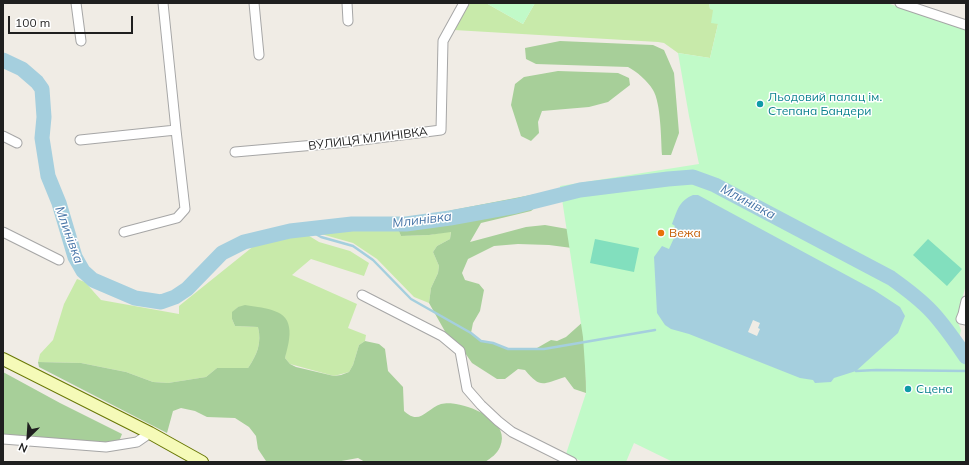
<!DOCTYPE html>
<html>
<head>
<meta charset="utf-8">
<style>
	body { margin:0 }
	#map { position:relative; width:969px; height:465px; overflow:hidden; background:#f0ece5; font-family:Mulish,sans-serif }
	canvas { display:block }
	.frame { position:absolute; inset:0; border:4px solid #1f1f1f; pointer-events:none }
	.north { position:absolute; left:8px; top:417px; width:40px; height:40px; -webkit-text-stroke:3px #fff; paint-order:stroke; rotate:205deg; font-size:11px; font-weight:700; line-height:16px; text-align:center; color:#1f1f1f }
	.north::after { content:''; display:block; margin:auto; width:14px; height:18px; background:#1f1f1f; clip-path:polygon(50% 0,100% 100%,50% 72%,0 100%) }
	.scale { position:absolute; left:8px; top:16px; width:125px; height:18px; box-sizing:border-box; border:2px solid #1f1f1f; border-top:0; padding-left:5px; font-size:12px; line-height:14px; white-space:nowrap; color:#1f1f1f; -webkit-text-stroke:3px #fff; paint-order:stroke }
</style>
</head>
<body>
<div id="map">
<canvas width="969" height="465"></canvas>
<div class="frame"></div>
<div class="north">N</div>
<div class="scale">100 m</div>
</div>
<script>
const ctx = document.querySelector('canvas').getContext('2d');
ctx.lineJoin = 'round';
function fillPath(path, color) { ctx.fillStyle = color; ctx.fill(path, 'evenodd'); }
function stroke(path, color, width, dash) { ctx.strokeStyle = color; ctx.lineWidth = width; ctx.lineCap = dash ? 'butt' : 'round'; ctx.setLineDash(dash || []); ctx.stroke(path); }
function write(font, color, halo, rows, align = 'center') {
  ctx.font = font + ' Mulish,sans-serif'; ctx.lineWidth = 3; ctx.setLineDash([]); ctx.textBaseline = 'middle'; ctx.strokeStyle = halo; ctx.fillStyle = color; for (const [text, x, y, turn = 0] of rows) {
    ctx.save(); ctx.translate(x, y); ctx.rotate((+turn || 0) * Math.PI / 180); ctx.textAlign = isNaN(turn) ? turn : align; if (halo) ctx.strokeText(text, 0, 0); ctx.fillText(text, 0, 0); ctx.restore();
  }
}
fillPath(new Path2D(`
	M470 3H486L523 24 535 3H709L710 9H714L718 24 710 58 678 53 664 43 658 42 454 30Z
	M355 228 398 229 401 236 429 235 451 231 450 239 437 246 433 252 439 266 438 273 431 288 429 303 414 297 377 259 353 243 321 234 319 232Z
	M306 234 319 242 350 251 369 263 364 276 311 259 292 275 357 304 348 328 366 335 365 341 359 345 353 365 349 372 334 376 290 364 285 358 289 328 238 307 233 312 232 319 235 326 258 327C262 343 257 355 248 368H217L206 377 168 383 153 382 126 372 81 363 38 362 40 354 53 340 64 304 77 279 85 282 101 300 179 314V306L255 245Z`), '#c8eaaa');
fillPath(new Path2D(`
	M560 41 653 45 664 50 674 73 679 133 671 155H662C661 139 661 103 653 90 647 80 637 72 628 67L536 64 526 59 525 48Z
	M558 71 618 73 629 78 630 85 608 102 589 107 542 111 538 122 539 133 531 141 521 136 511 105 515 84 524 77Z
	M536 194 537 206 531 211 481 223 470 242 526 227 545 225 590 233 572 248 549 245 518 244 494 246 468 259 462 273 465 280 479 284 484 290 480 311 473 323 471 333 481 341 493 343 508 349 537 348 551 340 557 341 566 337 585 320 586 393 574 389 565 377C542 384 541 389 525 370L518 369 505 379H497L472 363 463 350 447 335 429 303 431 288 438 273 439 266 433 252 437 246 450 239 451 232 429 235 401 236 398 229 406 219Z
	M245 305C260 308 287 308 289 327 291 337 287 349 285 358L290 364 296 367 334 376 341 375 349 372 353 365 359 345 365 341 379 344 385 349 388 371 403 387 404 411C420 426 426 409 441 404 445 403 452 403 456 404 475 407 511 423 500 447 497 454 491 458 485 462H365L358 458 336 462H270L266 461 258 449 256 436 249 427 235 418 207 417 195 411 181 408 173 411 167 433 39 367 38 362 81 363 126 372 153 382 168 383 206 377 217 368H248C257 355 262 343 258 327L235 326 232 319V312L238 307Z
	M3 372 60 403 122 434 118 444 3 437Z`), '#a7cf99');
fillPath(new Path2D(`
	M486 3H535L523 24Z
	M709 3H887L966 30V284L957 320 961 330 959 340 966 350V462H673L634 443 626 462H583L566 454 586 393V381L583 337 560 186 699 164 689 116 678 53 710 58 718 24 711 23 713 10 710 9Z`), '#c1fac8');
fillPath(new Path2D(`
	M595 239 639 248 634 272 590 263Z
	M928 239 962 269 947 286 913 255Z`), '#82dfbe');
fillPath(new Path2D(`
	M693 195H698L874 290 900 307 905 316 898 333 856 371 834 378 831 382 815 383 813 380 800 378 689 334 671 329 665 325 657 313 654 257 662 246 669 249 678 229 674 228 675 226 672 224C677 212 678 201 693 195Z`), '#a5cfde');
fillPath(new Path2D(`
	M753 320 760 323 758 328 760 329 757 336 748 332Z`), '#f0ece5');
stroke(new Path2D(`
	M307 229 321 237 353 246 373 260 411 299 471 333 481 341 493 343 508 349H544L655 330
	M856 371 876 370 966 371`), '#a5cfde', 2.5);
stroke(new Path2D(`
	M3 60 22 69 37 82 42 89 44 117 42 138 48 176 59 203 75 257 83 271 93 280 135 298 161 302 175 297 187 289 222 253 244 242 290 231 352 224H406L450 218 516 206 580 190 668 179 693 177 715 185 891 278C905 288 920 299 932 312 945 326 955 341 966 357`), '#a5cfde', 15);
const street = new Path2D(`
	M76 3 81 41
	M254 3 259 55
	M347 3 348 21
	M900 3 966 25
	M3 136 17 143
	M80 140 176 130
	M235 152 338 143 441 130 443 41 464 3
	M3 232 59 260
	M124 232 177 218 185 209 176 130 163 3
	M362 295 442 336 460 351 467 389 481 405 498 421 512 432 572 462
	M966 301 963 314 961 319 966 320
	M3 439 106 447 137 442 150 433`);
const secondary = new Path2D(`
	M3 359 150 433 202 462`);
stroke(street, '#a6a6a6', 11);
stroke(secondary, '#687704', 14);
stroke(street, '#fff', 9);
stroke(secondary, '#f5fab8', 12);
for (const [x, y, r, color] of [
	[760,104,4,"#0f9aa8"],
	[661,233,4,"#e8710a"],
	[908,389,4,"#0f9aa8"]
]) { const dot = new Path2D(); dot.arc(x, y, r, 0, 2 * Math.PI); ctx.fillStyle = color; ctx.fill(dot); stroke(dot, '#fff', 1.5); }
write('12px', '#0d838f', '#fff', [
	["Льодовий палац ім.",768,97],
	["Степана Бандери",768,111],
	["Сцена",916,389]
], 'left');
write('12px', '#1f1f1f', '#fff', [
	["ВУЛИЦЯ МЛИНІВКА",368,139,-7]
]);
write('12px', '#c56008', '#fff', [
	["Вежа",669,233]
], 'left');
write('italic 13px', '#4775a7', '#fff', [
	["Млинівка",748,202,28],
	["Млинівка",422,220,-7],
	["Млинівка",69,235,70]
]);
</script>
</body>
</html>
